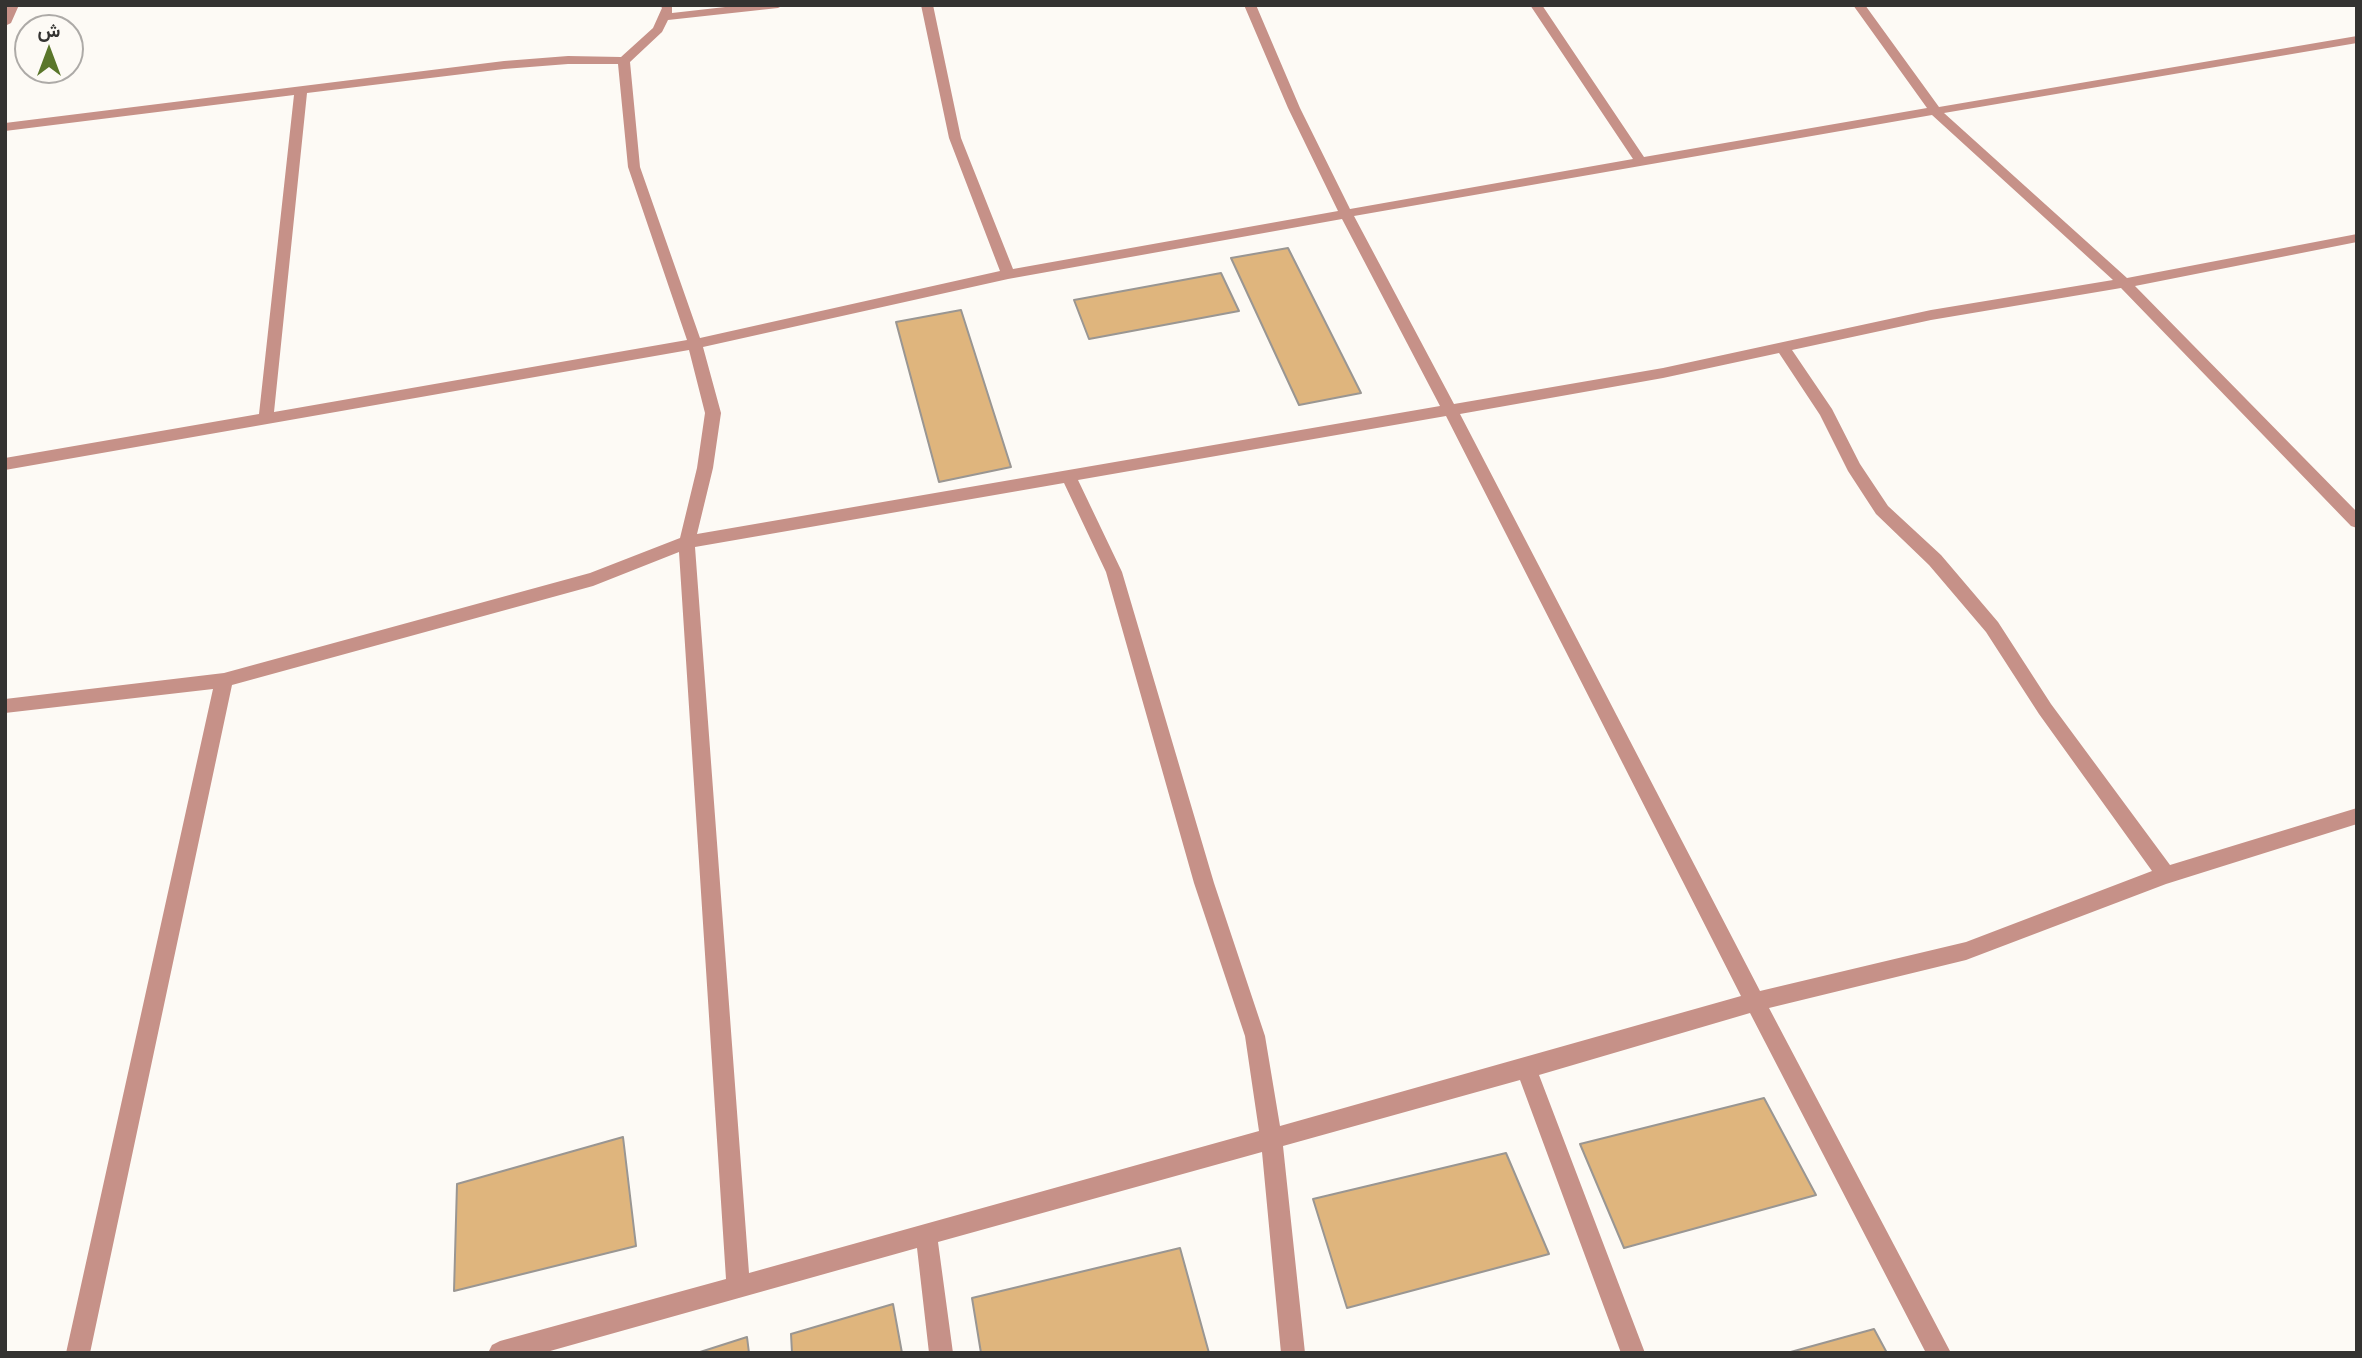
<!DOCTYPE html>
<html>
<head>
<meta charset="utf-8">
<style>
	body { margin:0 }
	#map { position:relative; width:2362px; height:1358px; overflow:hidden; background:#fdfaf5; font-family:"Exo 2",Vazirmatn,sans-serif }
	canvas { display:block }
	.frame { position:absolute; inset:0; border:7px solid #343331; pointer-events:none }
	.north { position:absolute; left:14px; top:14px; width:70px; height:70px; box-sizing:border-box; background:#fdfaf5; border:2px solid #adaaa7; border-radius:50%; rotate:0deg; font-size:19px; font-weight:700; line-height:28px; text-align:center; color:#343331 }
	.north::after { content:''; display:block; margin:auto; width:24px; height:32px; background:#5a762a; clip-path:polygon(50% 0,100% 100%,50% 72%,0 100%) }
</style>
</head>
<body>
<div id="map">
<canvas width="2362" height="1358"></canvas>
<div class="frame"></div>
<div class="north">ش</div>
</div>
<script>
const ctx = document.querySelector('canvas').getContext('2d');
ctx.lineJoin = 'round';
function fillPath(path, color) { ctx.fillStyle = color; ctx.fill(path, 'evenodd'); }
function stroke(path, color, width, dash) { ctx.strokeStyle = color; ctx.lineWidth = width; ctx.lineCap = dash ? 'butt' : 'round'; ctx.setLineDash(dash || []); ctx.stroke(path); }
const building = new Path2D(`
	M1288 248 1361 393 1299 405 1231 258Z
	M1221 273 1239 311 1089 339 1074 300Z
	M961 310 1011 467 939 482 896 322Z
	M1764 1098 1816 1195 1624 1248 1580 1144Z
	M623 1137 636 1246 454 1291 457 1184Z
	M1506 1153 1549 1254 1347 1308 1313 1199Z
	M1180 1248 1209 1353H981L972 1298Z
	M893 1304 902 1353H792L791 1334Z
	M1874 1329 1887 1353H1787Z
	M747 1337 749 1353H697Z`);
fillPath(building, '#dfb57d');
stroke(building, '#9a9692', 2);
fillPath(new Path2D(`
	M7 5H19L11 23 5 26Z
	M660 5H672V13L743 5H784L778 8 668 20 662 32 630 62 640 167 700 338 1000 271 949 138 921 5H933L961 138 1013 269 1338 211 1288 108 1244 5H1256L1300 108 1350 209 1633 159 1530 5H1542L1644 157 1927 108 1853 5H1865L1939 107 2357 36V43L1944 113 2127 278 2357 234V242L2135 286 2357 512V528L2351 526 2121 288 1931 320 1792 350 1832 409 1860 464 1888 506 1941 555 1998 622 2051 704 2170 865 2357 808V824L2166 884 1966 960 1769 1008 1951 1353H1926L1750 1013 1539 1075 1645 1353H1621L1520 1080 1283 1146 1305 1353H1281L1262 1152 938 1242 953 1353H929L917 1248 543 1353H488L492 1345 500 1341 726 1279 679 552 593 586 232 685 90 1353H66L213 689 5 713V699L224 673 590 573 680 538 697 468 705 413 689 350 5 470V458L259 414 294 95 5 131V123L504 61 568 56 621 57 653 28 662 8ZM568 64H618L628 167 687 340 274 412 307 93 504 69ZM1932 115 2113 280 1931 310 1663 368 1454 404 1354 216ZM1342 219 1440 406 697 534 713 468 721 413 703 347 1008 279ZM1779 353 1820 415 1848 471 1876 514 1929 565 1986 632 2039 714 2152 871 1966 942 1760 991 1460 414 1663 378ZM1446 416 1741 996 1280 1126 1265 1036 1214 883 1122 572 1078 480ZM1064 483 1106 572 1194 883 1245 1036 1259 1131 749 1273 695 547Z`), '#c69188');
</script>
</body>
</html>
